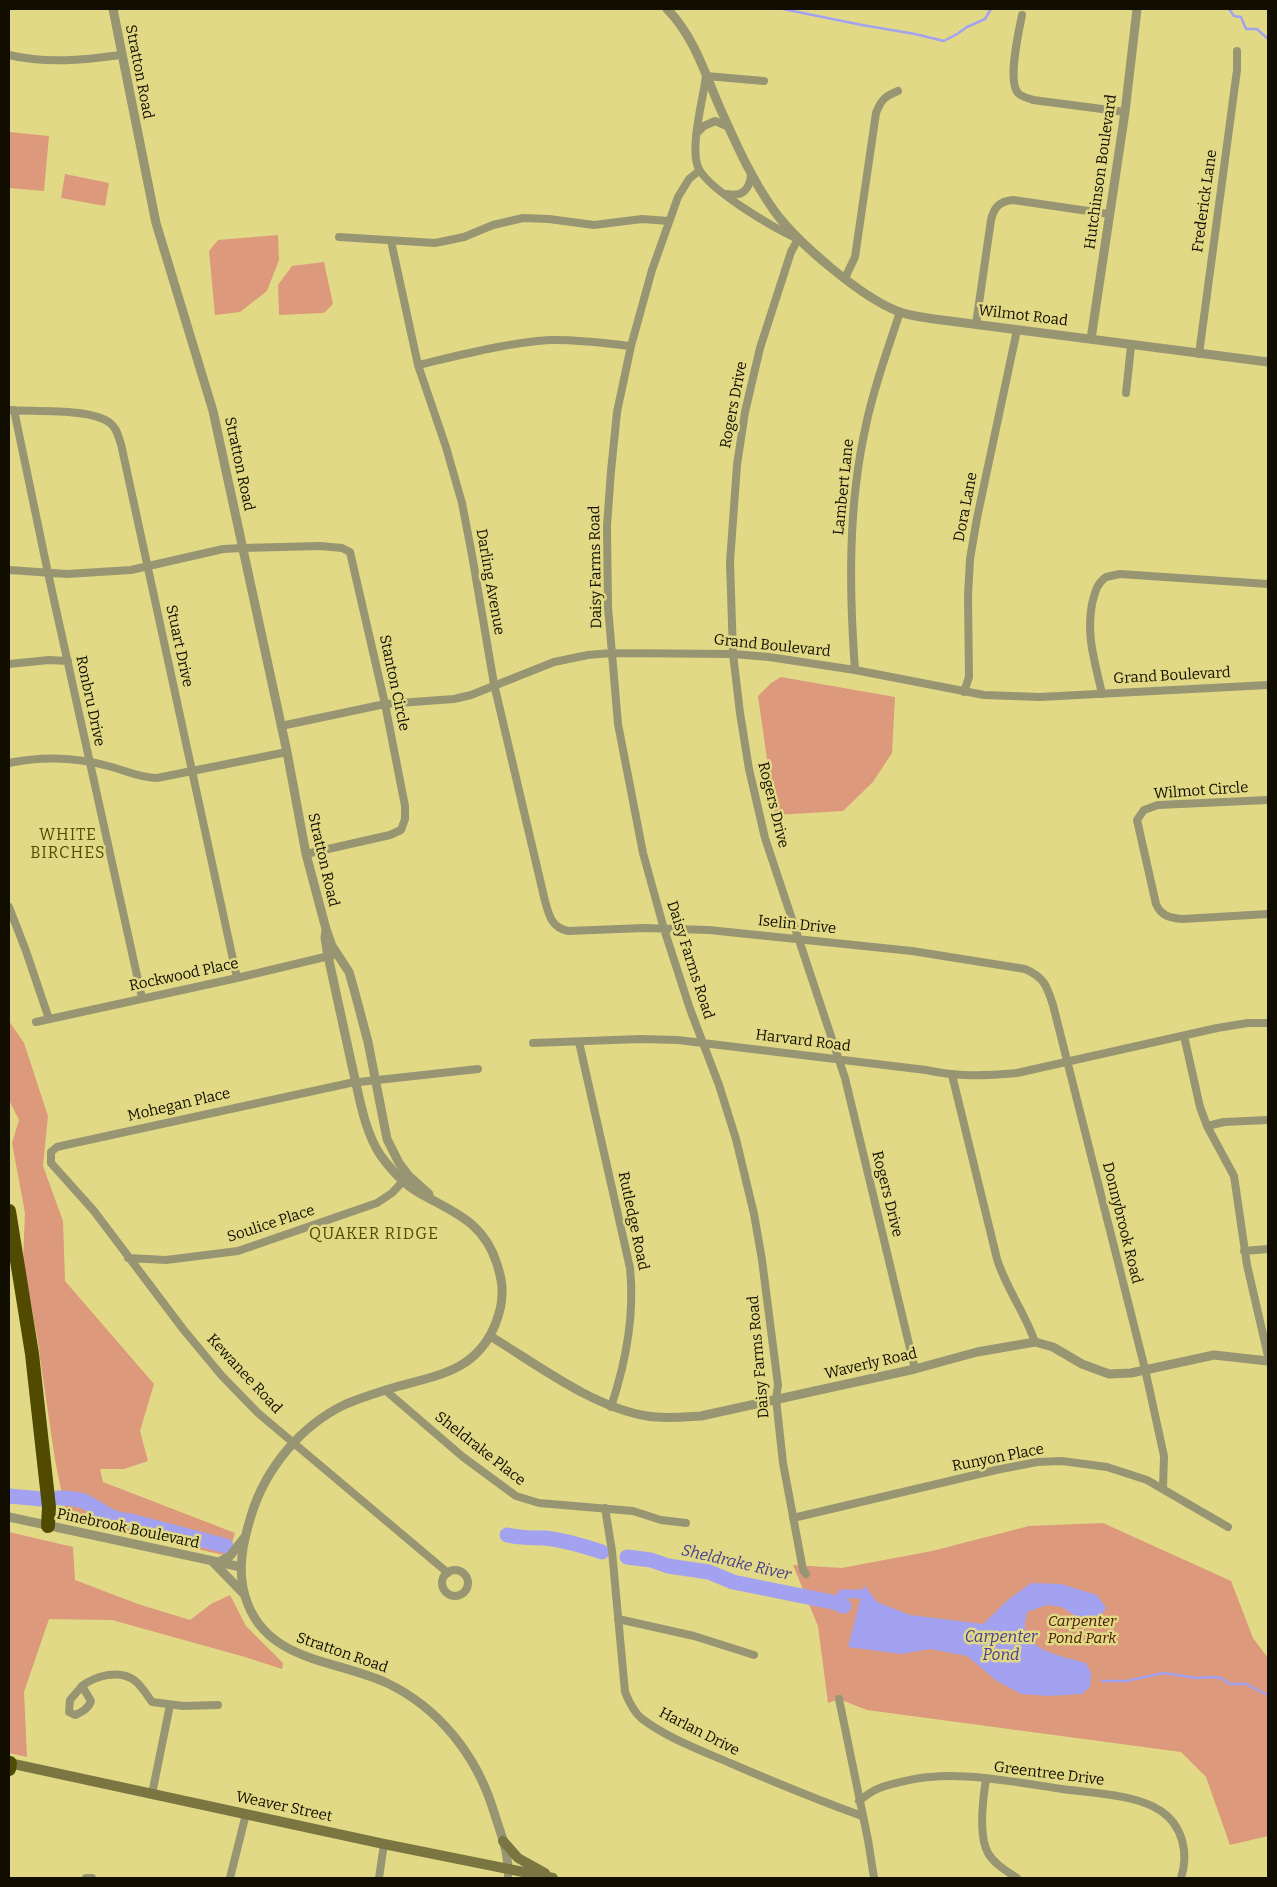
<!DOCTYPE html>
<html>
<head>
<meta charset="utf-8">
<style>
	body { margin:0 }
	#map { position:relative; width:1277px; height:1887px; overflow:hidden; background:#e1d985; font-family:Bitter,serif }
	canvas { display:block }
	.frame { position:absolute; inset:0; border:10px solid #110e00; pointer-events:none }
</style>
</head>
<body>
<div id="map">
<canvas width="1277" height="1887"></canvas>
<div class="frame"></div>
</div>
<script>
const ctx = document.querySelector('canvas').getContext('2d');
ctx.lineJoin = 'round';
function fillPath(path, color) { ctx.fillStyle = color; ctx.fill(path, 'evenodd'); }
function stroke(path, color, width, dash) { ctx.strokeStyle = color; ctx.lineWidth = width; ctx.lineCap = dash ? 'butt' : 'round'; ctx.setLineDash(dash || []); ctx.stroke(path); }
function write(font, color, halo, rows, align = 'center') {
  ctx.font = font + ' Bitter,serif'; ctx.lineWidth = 5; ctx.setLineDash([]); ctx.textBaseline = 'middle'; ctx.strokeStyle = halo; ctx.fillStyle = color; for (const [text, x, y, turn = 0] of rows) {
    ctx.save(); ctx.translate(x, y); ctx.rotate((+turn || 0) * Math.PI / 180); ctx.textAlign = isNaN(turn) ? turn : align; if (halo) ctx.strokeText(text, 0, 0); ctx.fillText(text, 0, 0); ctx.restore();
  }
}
fillPath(new Path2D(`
	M9 132 49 136 44 191 9 188Z
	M65 174 109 183 105 206 61 198Z
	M278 235 279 260 267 291 240 312 215 315 209 251 218 240Z
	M324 262 333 304 324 313 279 315 278 285 292 266Z
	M781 677 895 697 892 753 873 782 843 811 775 815 758 696 771 683Z
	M9 1021 24 1043 48 1116 43 1166 63 1221 65 1281 154 1384 140 1431 148 1461 124 1469H100L103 1482 235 1533 228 1556 108 1529 65 1509 55 1460 37 1337 23 1262 25 1213 12 1143 19 1120 9 1100Z
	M1103 1523 1231 1581 1253 1638 1268 1658V1836L1230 1845 1206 1777 1181 1752 867 1710 839 1699 828 1703 818 1626 793 1565 842 1568 932 1551 1029 1526Z
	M9 1532 73 1547 75 1580 138 1604 190 1620 211 1604 230 1595 246 1626 283 1663 282 1669 245 1657 112 1620 49 1619 24 1692 27 1757 9 1753Z`), '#dc997c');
fillPath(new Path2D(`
	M1031 1583 1061 1584 1097 1595 1106 1608 1098 1619H1080L1062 1607 1047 1605 1027 1612C1027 1615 1025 1620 1025 1623 1023 1651 1066 1657 1086 1663L1091 1673 1090 1687 1082 1694 1049 1696 1021 1694 997 1681 967 1656 930 1649 901 1654 848 1647 864 1585 877 1602 910 1615 983 1624 1009 1599Z`), '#a3a2f0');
stroke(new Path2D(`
	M783 9 862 25 915 34 944 41 957 34 967 27 985 19 991 9
	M1229 9 1234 16 1241 17 1246 29H1257L1268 39
	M1102 1681H1126L1164 1673 1196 1678 1212 1677 1221 1678 1230 1684H1246L1268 1695`), '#a3a2f0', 2.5);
stroke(new Path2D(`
	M837 1603 842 1594H861`), '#a3a2f0', 9);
stroke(new Path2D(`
	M9 1496 42 1499
	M58 1498C67 1498 77 1498 86 1502 105 1512 108 1519 131 1521L226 1546
	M507 1535C521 1538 532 1538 545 1538 565 1540 584 1546 602 1552
	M627 1557 651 1560 668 1566 709 1572 733 1582 837 1603 844 1606`), '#a3a2f0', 15);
stroke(new Path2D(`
	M1022 15C1019 31 1007 81 1018 93 1022 97 1028 98 1033 100L1125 112
	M9 55C47 64 83 60 121 55
	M764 81 706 76C703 100 691 142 697 164 702 187 776 229 798 239L791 252 760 348 745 412 737 465 730 562 733 654 740 713 749 769 765 838 845 1078 915 1369
	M698 132 704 126 715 121 729 127
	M699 171 689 179 678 197 652 270 631 346 617 412 611 471 607 526 608 607 618 724 643 853 664 929 690 1009 719 1085 736 1139 754 1214 762 1260 778 1385 776 1399 783 1463 803 1570 806 1574
	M727 194C743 197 750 189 751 174
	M339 237 435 243 464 237 493 225 523 218 549 219 594 225 642 219 669 221
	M391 241 418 365 446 447 462 503 472 555 494 684 545 901C549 915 551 927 568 931L644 928 709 930 912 951 1025 969C1044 977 1047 986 1053 1005L1145 1369 1164 1456 1163 1488
	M845 278 855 257 876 113C881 100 885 96 898 91
	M976 324 991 220C994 207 1000 201 1013 200L1109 214
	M1199 354 1237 70V51
	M418 365C461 355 505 343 550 340 577 339 604 343 631 346
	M1126 393 1131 346
	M9 410C34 412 91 408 110 423 117 428 118 436 121 444L237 978
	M14 410 48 573 142 998
	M9 570 67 574 131 570 223 549 243 548 320 546 342 548 350 552 385 704 405 806V819L401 830 390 835 306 854
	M9 664 49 660 68 661
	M855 670C849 588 848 505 866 425 874 386 888 349 900 312
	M964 692 969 677 968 596 970 559 977 518 1017 330
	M1102 694C1095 661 1086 637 1092 604 1095 593 1096 584 1106 577L1120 574 1268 584
	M281 726 385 704 454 699 471 695 554 662 588 655 611 653 733 654 769 657 855 670 984 695 1040 697 1268 685
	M9 763C43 756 75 757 108 766 124 770 140 778 157 778L287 752
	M1268 800 1158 805 1144 810 1137 820 1156 904C1161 916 1170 918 1182 919L1268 914
	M9 907 26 951 49 1019
	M36 1022 237 978 333 955
	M1184 1036 1200 1107 1207 1126 1234 1176 1247 1265 1268 1356
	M579 1042 630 1268C635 1316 626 1362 611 1407
	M533 1043 640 1039 678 1040 926 1070C958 1077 984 1076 1017 1073L1217 1028 1248 1023H1268
	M952 1075 997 1259C1006 1288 1025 1313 1035 1342
	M1207 1126 1224 1122 1268 1120
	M1244 1251 1268 1249
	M128 1258 166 1260 238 1251 377 1203 392 1193 407 1177
	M385 1390 463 1457 516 1496 539 1503 633 1511 661 1520 686 1523
	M605 1508 612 1551 625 1692C629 1702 633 1711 641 1718 667 1738 700 1750 730 1763 774 1782 818 1800 862 1816
	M793 1518 996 1470 1037 1462 1062 1461 1107 1467 1147 1480 1228 1527
	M442 1583a13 13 0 1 1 26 0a13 13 0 1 1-26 0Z
	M448 1573 258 1413 222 1376 183 1329 94 1211 51 1163V1152L57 1147 70 1144 350 1083 478 1069
	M618 1619 694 1636 754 1655
	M82 1686C95 1676 119 1669 134 1680 141 1685 147 1695 152 1702L183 1706 218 1705
	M82 1686 91 1701C88 1709 82 1712 75 1715L69 1712 70 1700Z
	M839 1699 868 1840 874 1878
	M986 1779C983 1798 978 1835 988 1853 994 1864 1007 1871 1017 1878
	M152 1794 170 1705
	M859 1801C864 1797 869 1793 875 1790 887 1784 917 1778 930 1777 971 1773 1021 1783 1062 1789 1091 1793 1136 1794 1161 1811 1183 1826 1189 1854 1181 1878
	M86 1878H92
	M230 1878 246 1814
	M379 1878 384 1844
	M508 1878V1870`), '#989573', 8);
stroke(new Path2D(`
	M113 9 156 223 213 411 287 752 306 854 326 929 332 946 349 972 355 993 368 1042 387 1139 399 1163 408 1175 429 1194
	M667 9C694 36 705 74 720 108 736 144 752 180 775 212 799 244 860 296 897 311 909 316 922 317 934 319L1268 362
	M1091 339 1125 112 1137 9
	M326 929 325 938 328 956C336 993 344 1030 352 1066 359 1095 364 1131 381 1156 390 1168 403 1183 416 1191 452 1212 483 1220 497 1264 500 1274 503 1284 502 1294 502 1305 499 1315 495 1325 477 1369 441 1375 399 1386 382 1391 363 1397 346 1404 301 1425 265 1469 251 1516 243 1542 237 1569 245 1596 264 1662 335 1659 387 1683 439 1708 476 1755 493 1809 499 1829 508 1849 508 1870
	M490 1336C538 1365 592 1407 647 1416 665 1419 683 1417 701 1416L915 1369 977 1352 1035 1342 1053 1347 1082 1364 1109 1374 1131 1373 1214 1355 1268 1361
	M9 1517 241 1567
	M212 1561 243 1593
	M219 1562 230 1556 244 1538`), '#989573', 9);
stroke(new Path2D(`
	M9 1763 384 1844 553 1878
	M503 1841 518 1858 545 1873`), '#7a7541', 10);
stroke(new Path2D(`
	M9 1211 32 1354 49 1507 48 1526
	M9 1769 10 1763`), '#514b01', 14);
write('15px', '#110e00', '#e1d985', [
	["Stratton Road",139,72,79],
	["Hutchinson Boulevard",1101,172,-82],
	["Frederick Lane",1205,201,-82],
	["Wilmot Road",1023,316,7],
	["Rogers Drive",734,405,-79],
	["Stratton Road",239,464,78],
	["Lambert Lane",844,487,-84],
	["Dora Lane",966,507,-79],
	["Daisy Farms Road",596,567,-91],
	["Darling Avenue",490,582,80],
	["Stuart Drive",179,646,78],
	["Grand Boulevard",772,646,6],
	["Grand Boulevard",1172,676,-3],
	["Stanton Circle",394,683,78],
	["Ronbru Drive",90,701,78],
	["Wilmot Circle",1201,791,-4],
	["Rogers Drive",773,805,76],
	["Stratton Road",323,860,77],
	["Iselin Drive",797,925,6],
	["Daisy Farms Road",690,960,72],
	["Rockwood Place",184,975,-12],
	["Harvard Road",803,1041,7],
	["Mohegan Place",179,1105,-13],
	["Rogers Drive",887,1194,76],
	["Rutledge Road",633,1221,78],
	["Donnybrook Road",1122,1223,76],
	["Soulice Place",271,1224,-18],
	["Daisy Farms Road",759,1357,-95],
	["Waverly Road",871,1364,-13],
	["Kewanee Road",244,1374,47],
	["Sheldrake Place",480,1449,38],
	["Runyon Place",998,1458,-11],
	["Pinebrook Boulevard",128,1529,12],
	["Stratton Road",342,1653,19],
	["Harlan Drive",699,1732,27],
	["Greentree Drive",1049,1774,7],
	["Weaver Street",284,1807,12]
]);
write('italic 15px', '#491600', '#e1d985', [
	["Carpenter",1082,1622],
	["Pond Park",1082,1639]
]);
ctx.letterSpacing = '1px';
write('16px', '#524b02', '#e1d985', [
	["WHITE",68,836],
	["BIRCHES",68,854],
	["QUAKER RIDGE",374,1235]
]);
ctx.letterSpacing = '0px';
write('italic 16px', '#473c96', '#e1d985', [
	["Sheldrake River",736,1563,13],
	["Carpenter",1001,1638],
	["Pond",1001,1656]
]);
</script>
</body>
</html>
